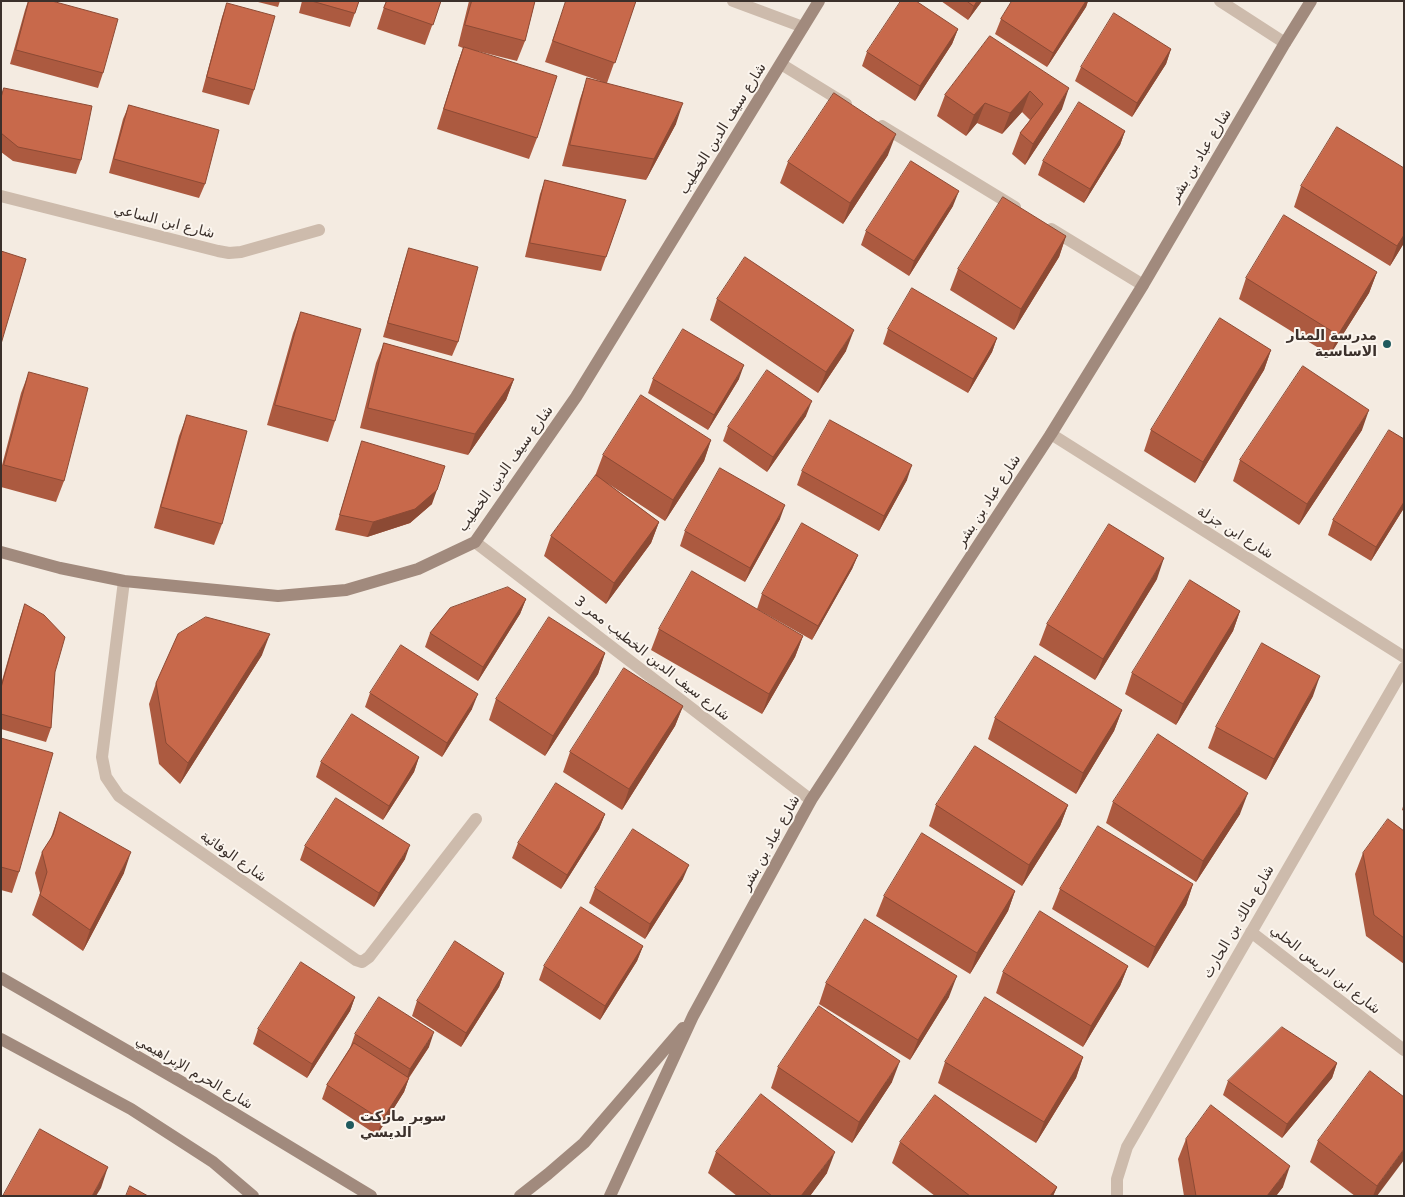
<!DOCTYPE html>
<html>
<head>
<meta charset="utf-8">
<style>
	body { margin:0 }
	#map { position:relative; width:1405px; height:1197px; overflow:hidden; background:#f4ebe1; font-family:"DejaVu Sans",sans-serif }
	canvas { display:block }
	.frame { position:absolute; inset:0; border:2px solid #3b302b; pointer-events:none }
</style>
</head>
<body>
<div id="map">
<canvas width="1405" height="1197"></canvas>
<div class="frame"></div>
</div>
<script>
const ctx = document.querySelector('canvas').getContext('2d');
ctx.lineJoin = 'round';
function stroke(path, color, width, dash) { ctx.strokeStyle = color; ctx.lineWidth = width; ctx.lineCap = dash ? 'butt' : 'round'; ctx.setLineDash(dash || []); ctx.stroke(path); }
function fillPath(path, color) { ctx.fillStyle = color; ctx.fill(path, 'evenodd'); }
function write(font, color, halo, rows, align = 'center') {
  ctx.font = font + ' "DejaVu Sans",Cairo,sans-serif'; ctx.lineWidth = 4; ctx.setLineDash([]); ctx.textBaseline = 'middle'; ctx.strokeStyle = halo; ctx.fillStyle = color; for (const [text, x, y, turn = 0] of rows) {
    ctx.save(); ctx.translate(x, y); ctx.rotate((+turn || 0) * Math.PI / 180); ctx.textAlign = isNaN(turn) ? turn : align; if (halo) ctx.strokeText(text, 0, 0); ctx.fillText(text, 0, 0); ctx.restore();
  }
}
stroke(new Path2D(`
	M733 1 803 27
	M1220 1 1285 43
	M781 64 846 104
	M882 126 1015 207
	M1 196 218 251 229 253 241 252 319 230
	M1051 229 1143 285
	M1051 434 1404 657
	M475 542 811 800
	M124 581 102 757 106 777 119 796 356 960 362 962 369 957 476 819
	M1251 932 1404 1050
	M1117 1196V1179L1127 1147 1404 668`), '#cdbbac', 12);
stroke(new Path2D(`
	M1 552 60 568 124 581 278 596 346 590 418 569 475 542 576 397 819 1
	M1 978 204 1095 371 1196
	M1 1039 131 1109 213 1162 253 1196
	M520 1196 548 1174 584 1143 683 1028
	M610 1196 693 1016 811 800 1051 434 1143 285 1285 43 1311 1`), '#a18a7d', 12);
fillPath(new Path2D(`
	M28 1H52L103 73 98 88 10 64 25 10Z
	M254 1H280L278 7Z
	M302 1H359L350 27 299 13Z
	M386 1H441L425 45 377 29Z
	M469 1H535L525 41 517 61 477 51 537 138 529 159 437 129 456 68 463 48 458 46Z
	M566 1H636L607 83 676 124 646 180 562 166 580 99 587 78 603 82 545 62Z
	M941 1H982L968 20Z
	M1012 1H1088L1086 7 1047 67 995 34 1001 19Z
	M227 3 254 90 249 105 202 92 222 17Z
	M958 29 952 44 915 101 862 66 867 52Z
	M990 36 1062 109 1025 165 1012 154 1020 133 1030 120 1022 112 1002 134 977 123 966 136 937 116 945 95Z
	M1171 49 1166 64 1132 117 1075 81 1081 67Z
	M4 88 81 160 76 174 13 161 1 152V97Z
	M129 105 205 184 199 198 109 173 123 119Z
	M1125 131 1120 145 1084 203 1038 175 1043 161Z
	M888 155 843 224 780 183 788 162Z
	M1404 168V243L1390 266 1294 207 1301 186Z
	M545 180 626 200 601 271 525 257 540 194Z
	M953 206 909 276 861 245 866 231Z
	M1066 236 1059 257 1014 330 950 290 958 269Z
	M409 248 458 342 452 356 383 337 404 263Z
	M1377 272 1369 293 1330 355 1239 299 1246 278Z
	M717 299 846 351 818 393 710 320Z
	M301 312 335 421 328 442 267 425 293 333Z
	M888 329 997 338 992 352 968 393 883 344Z
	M384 343 514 379 506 400 468 455 360 428 376 363Z
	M1271 350 1264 370 1195 483 1144 451 1151 430Z
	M29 372 64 481 56 502 1 487V469L21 393Z
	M653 379H739L708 430 648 393Z
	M187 415 222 524 214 545 154 528 179 436Z
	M806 416 767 472 723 441 728 427Z
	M1362 430 1299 525 1233 481 1240 460Z
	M1404 439V508L1371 561 1328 535 1333 520Z
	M711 440 704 461 665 521 607 483 659 522 651 543 606 604 544 556 551 536 596 476H595L603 455Z
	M362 441 432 504 410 523 367 537 335 530 357 456Z
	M802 471 907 480 879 531 797 485Z
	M780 519 745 582 680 546 685 531Z
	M858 555 852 569 812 640 757 609 762 594Z
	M1157 579 1095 680 1039 645 1047 624Z
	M526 599 520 614 478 681 425 647 430 633Z
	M25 604 55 672 51 728 46 742 1 729V684L20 618Z
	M1240 611 1233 631 1176 725 1125 694 1132 673Z
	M659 629 803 636 795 657 762 714 651 650Z
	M605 653 598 674 545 756 489 720 496 699Z
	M262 655 180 784 159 764 149 704 156 683Z
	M370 693 472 709 442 757 365 707Z
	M1313 696 1266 780 1208 748 1216 727Z
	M683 706 675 726 622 810 563 772 570 752Z
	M1122 710 1114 731 1076 794 988 739 995 718Z
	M1 738 19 872 12 893 1 890Z
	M419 757 414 772 383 820 316 777 321 762Z
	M1113 802 1240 814 1196 882 1106 823Z
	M1404 803V811L1402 810Z
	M936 805H1068L1060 826 1022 886 929 826Z
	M60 812 124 873 83 951 32 915 40 893 35 873 42 852 50 840Z
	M605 814 599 829 561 889 512 858 518 843Z
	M1404 831V964L1366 936 1355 874 1363 853Z
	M305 846 405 859 374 907 300 860Z
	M683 879 645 939 589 903 595 888Z
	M1193 884 1186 905 1148 968 1052 909 1060 889Z
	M1015 891 1008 911 970 974 876 916 884 896Z
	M643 946 637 961 600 1020 539 980 544 966Z
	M1128 966 1120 986 1083 1047 996 993 1003 972Z
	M504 973 499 987 461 1047 412 1016 417 1001Z
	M826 983 949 997 910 1060 819 1004Z
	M355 997 350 1011 307 1078 253 1044 258 1029Z
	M355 1034 429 1047 409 1078 404 1092 377 1135 322 1099 327 1085 350 1048Z
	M1083 1057 1076 1078 1036 1143 938 1083 945 1062Z
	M1337 1063 1332 1078 1282 1138 1223 1095 1228 1081Z
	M778 1067 892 1082 852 1143 771 1088Z
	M1404 1097 1377 1196H1355L1310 1162 1318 1141Z
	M1186 1139 1283 1187 1276 1196H1184L1178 1159Z
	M900 1142 1057 1187 1053 1196H935L892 1163Z
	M716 1152 827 1173 810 1196H737L708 1173Z`), '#ac5a40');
fillPath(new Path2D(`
	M977 1H982L968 20 974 6Z
	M1086 1H1088L1086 7 1047 67 1053 53Z
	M958 29 952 44 915 101 920 86Z
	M1171 49 1166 64 1132 117 1137 103Z
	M1069 88 1062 109 1025 165 1033 144Z
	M1030 91 1022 112 1002 134 1010 113Z
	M683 103 676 124 646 180 654 159Z
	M985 103 977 123 966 136 974 115Z
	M1125 131 1120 145 1084 203 1090 189Z
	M896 134 888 155 843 224 850 203Z
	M959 191 953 206 909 276 914 261Z
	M1404 235V243L1390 266 1397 246Z
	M1066 236 1059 257 1014 330 1021 309Z
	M1377 272 1369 293 1330 355 1338 335Z
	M854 330 846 351 818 393 826 372Z
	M997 338 992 352 968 393 973 379Z
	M1271 350 1264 370 1195 483 1203 462Z
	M744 365 739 379 708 430 714 415Z
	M514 379 506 400 468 455 475 434Z
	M812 401 806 416 767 472 773 457Z
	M1369 410 1362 430 1299 525 1307 504Z
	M711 440 704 461 665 521 673 500Z
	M912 465 907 480 879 531 884 516Z
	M437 490 432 504 410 523 367 537 373 522Z
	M1404 502V508L1371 561 1376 547Z
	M785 505 780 519 745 582 750 568Z
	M659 522 651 543 606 604 614 583Z
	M858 555 852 569 812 640 818 626Z
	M1164 558 1157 579 1095 680 1103 659Z
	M526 599 520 614 478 681 483 667Z
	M1240 611 1233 631 1176 725 1183 704Z
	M270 634 262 655 180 784 188 763Z
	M803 636 795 657 762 714 769 694Z
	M605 653 598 674 545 756 553 736Z
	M1320 676 1313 696 1266 780 1274 759Z
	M478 694 472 709 442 757 447 743Z
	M683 706 675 726 622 810 629 789Z
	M1122 710 1114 731 1076 794 1083 773Z
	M419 757 414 772 383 820 389 806Z
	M1248 793 1240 814 1196 882 1203 861Z
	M1068 805 1060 826 1022 886 1029 865Z
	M605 814 599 829 561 889 567 875Z
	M410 845 405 859 374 907 379 893Z
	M131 852 124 873 83 951 90 930Z
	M689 865 683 879 645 939 650 924Z
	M1193 884 1186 905 1148 968 1155 947Z
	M1015 891 1008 911 970 974 977 953Z
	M643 946 637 961 600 1020 605 1006Z
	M1128 966 1120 986 1083 1047 1091 1026Z
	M504 973 499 987 461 1047 466 1033Z
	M957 976 949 997 910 1060 918 1040Z
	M355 997 350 1011 307 1078 312 1064Z
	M434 1032 429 1047 405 1083 410 1069Z
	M1083 1057 1076 1078 1036 1143 1044 1122Z
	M900 1061 892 1082 852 1143 859 1122Z
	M1337 1063 1332 1078 1282 1138 1287 1124Z
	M409 1078 404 1092 377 1135 382 1120Z
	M1404 1149V1160L1377 1196H1373L1377 1186Z
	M835 1152 827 1173 810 1196H801Z
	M1290 1166 1283 1187 1276 1196H1267Z
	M108 1167 101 1188 96 1196H92Z
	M1057 1187 1053 1196H1050Z`), '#8c4a34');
const building = new Path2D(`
	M29 1H52L118 19 103 73 16 50Z
	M312 1H359L355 13Z
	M387 1H441L433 25 384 8Z
	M472 1H535L525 41 465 25Z
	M566 1H636L615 63 553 41Z
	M901 1H916L958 29 920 86 867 52Z
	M967 1H977L974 6Z
	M1012 1H1086L1053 53 1001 19Z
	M227 3 275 16 254 90 207 77Z
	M1114 13 1171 49 1137 103 1081 67Z
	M990 36 1069 88 1033 144 1020 133 1043 104 1030 91 1010 113 985 103 974 115 945 95Z
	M464 47 557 76 537 138 444 109Z
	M587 78 683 103 654 159 570 145Z
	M4 88 92 106 81 160 18 147 1 133V98Z
	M834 93 896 134 850 203 788 162Z
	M1079 102 1125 131 1090 189 1043 161Z
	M129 105 219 130 205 184 114 159Z
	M1337 127 1404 168V235L1397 246 1301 186Z
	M911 161 959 191 914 261 866 231Z
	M545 180 626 200 606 257 530 243Z
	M1003 197 1066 236 1021 309 958 269Z
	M1284 215 1377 272 1338 335 1246 278Z
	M409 248 478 267 458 342 388 323Z
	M1 251 26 259 1 344Z
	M745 257 854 330 826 372 717 299Z
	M912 288 997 338 973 379 888 329Z
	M301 312 361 329 335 421 275 405Z
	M1220 318 1271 350 1203 462 1151 430Z
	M683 329 744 365 714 415 653 379Z
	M384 343 514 379 475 434 368 408Z
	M1303 366 1369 410 1307 504 1240 460Z
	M767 370 812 401 773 457 728 427Z
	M29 372 88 388 64 481 4 465Z
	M641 395 711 440 673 500 603 455Z
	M187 415 247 431 222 524 161 507Z
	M830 420 912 465 884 516 802 471Z
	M1389 430 1404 439V502L1376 547 1333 520Z
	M362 441 445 466 437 490 415 509 373 522 340 515Z
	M720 468 785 505 750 568 685 531Z
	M596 475 659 522 614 583 551 536Z
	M802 523 858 555 818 626 762 594Z
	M1109 524 1164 558 1103 659 1047 624Z
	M692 571 803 636 769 694 659 629Z
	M1190 580 1240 611 1183 704 1132 673Z
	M508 587 526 599 483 667 430 633 450 608Z
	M25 604 44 615 65 637 55 672 51 728 1 714V688Z
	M206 617 270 634 188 763 166 743 156 683 178 634Z
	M549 617 605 653 553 736 496 699Z
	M1262 643 1320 676 1274 759 1216 727Z
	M401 645 478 694 447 743 370 693Z
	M1035 656 1122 710 1083 773 995 718Z
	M624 668 683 706 629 789 570 752Z
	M352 714 419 757 389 806 321 762Z
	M1158 734 1248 793 1203 861 1113 802Z
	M1 738 53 753 19 872 1 867Z
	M975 746 1068 805 1029 865 936 805Z
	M556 783 605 814 567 875 518 843Z
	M336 798 410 845 379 893 305 846Z
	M60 812 131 852 90 930 40 895 47 872 42 852 53 835Z
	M1388 819 1404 831V938L1374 915 1363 853Z
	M1098 826 1193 884 1155 947 1060 889Z
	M633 829 689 865 650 924 595 888Z
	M922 833 1015 891 977 953 884 896Z
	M581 907 643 946 605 1006 544 966Z
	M1040 911 1128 966 1091 1026 1003 972Z
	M865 919 957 976 918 1040 826 983Z
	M455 941 504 973 466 1033 417 1001Z
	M301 962 355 997 312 1064 258 1029Z
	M379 997 434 1032 410 1069 355 1034Z
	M985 997 1083 1057 1044 1122 945 1062Z
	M819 1006 900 1061 859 1122 778 1067Z
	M1282 1027 1337 1063 1287 1124 1228 1081Z
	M354 1043 409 1078 382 1120 327 1085Z
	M1370 1071 1404 1097V1149L1377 1186 1318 1141Z
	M761 1094 835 1152 801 1196H772L716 1152Z
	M935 1095 1057 1187 1050 1196H970L900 1142Z
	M1211 1105 1290 1166 1267 1196H1196L1186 1139Z
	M40 1129 108 1167 92 1196H3Z
	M130 1186 148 1196H126Z`);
fillPath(building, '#c8694b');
stroke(building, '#8c4a34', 1);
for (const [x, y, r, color] of [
	[1387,344,5,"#1f5a5e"],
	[350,1125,5,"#1f5a5e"]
]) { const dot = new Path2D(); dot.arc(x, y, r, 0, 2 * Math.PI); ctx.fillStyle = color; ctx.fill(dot); stroke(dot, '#fbf5ee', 2); }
write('14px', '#3b302b', '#fbf5ee', [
	["شارع سيف الدين الخطيب",723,129,-58],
	["شارع عباد بن بشر",1201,156,-59],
	["شارع ابن الساعي",164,222,14],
	["شارع سيف الدين الخطيب",506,469,-54],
	["شارع عباد بن بشر",989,501,-57],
	["شارع ابن جزلة",1235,533,32],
	["شارع سيف الدين الخطيب ممر 3",652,659,38],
	["شارع عباد بن بشر",771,843,-61],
	["شارع الوفائية",233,857,35],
	["شارع مالك بن الحارث",1239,922,-60],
	["شارع ابن ادريس الحلي",1325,970,38],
	["شارع الحرم الإبراهيمي",194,1073,30]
]);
write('bold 14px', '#3b302b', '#fbf5ee', [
	["مدرسة المنار",1377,336],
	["الاساسية",1377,352],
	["سوبر ماركت",360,1117,"left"],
	["الديسي",360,1133,"left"]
], 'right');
</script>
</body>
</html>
